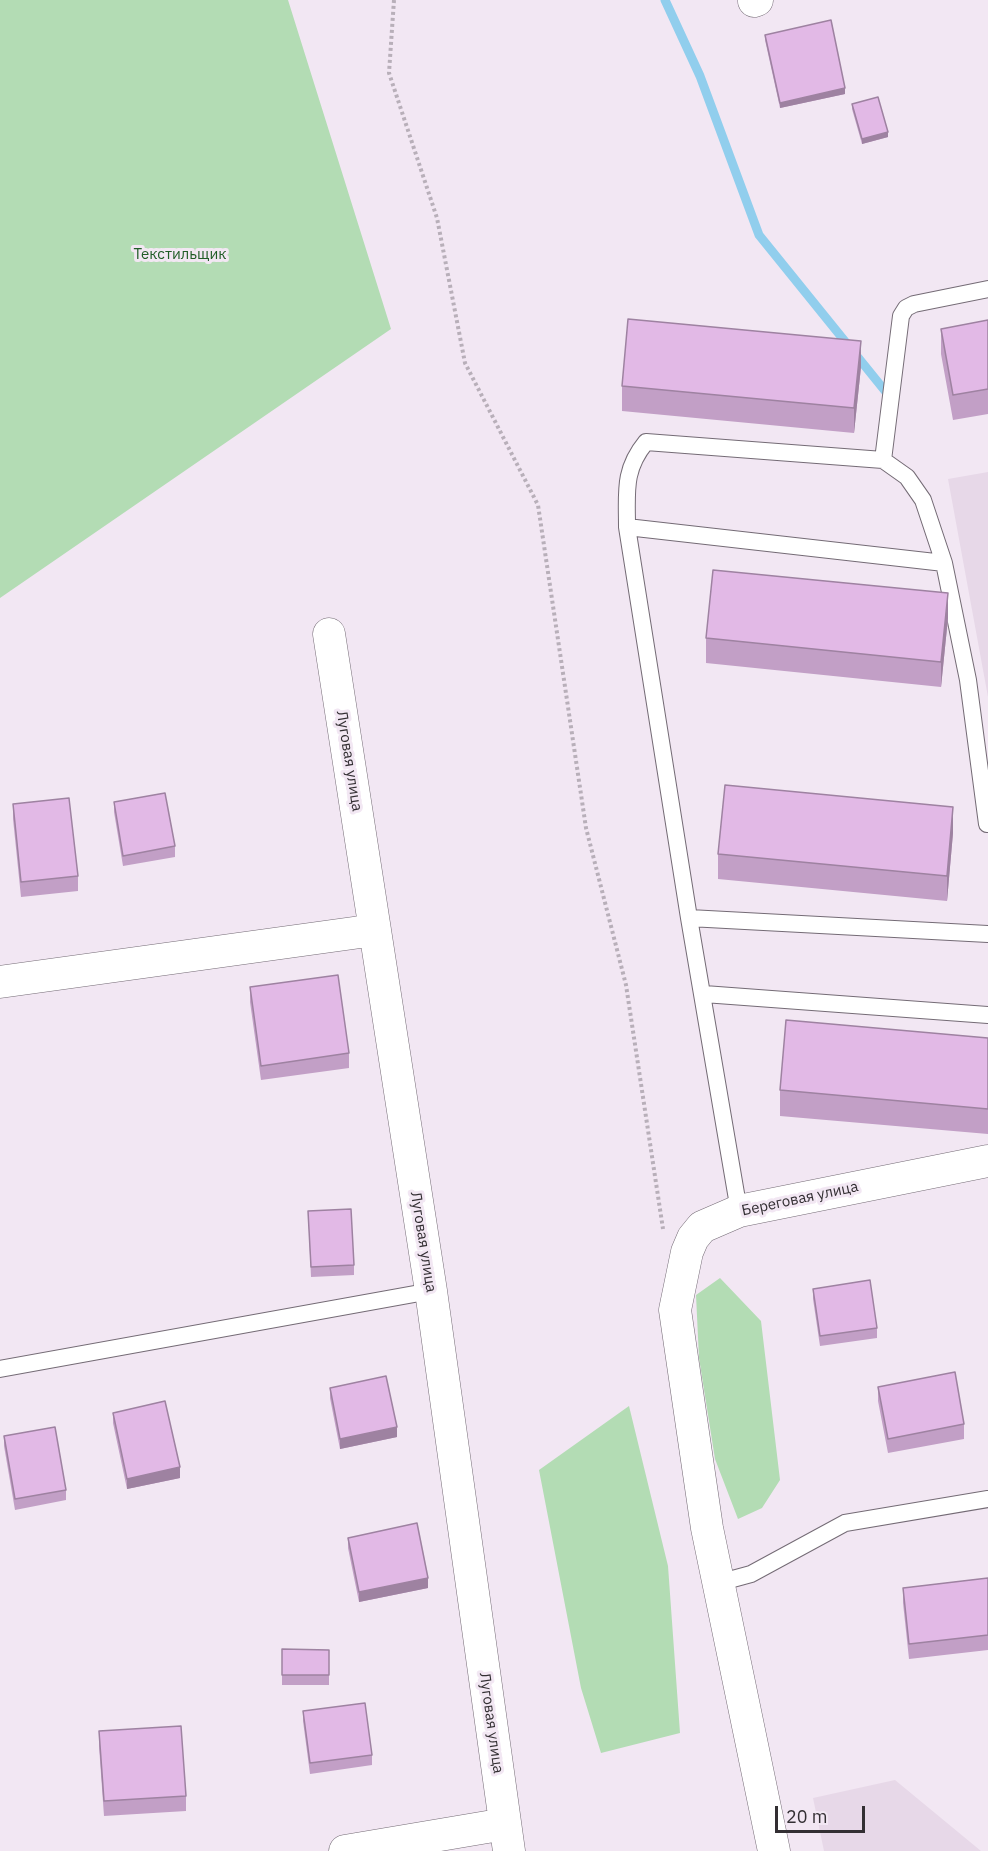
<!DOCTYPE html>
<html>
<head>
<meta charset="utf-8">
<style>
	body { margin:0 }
	#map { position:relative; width:988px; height:1851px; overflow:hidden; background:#f2e7f3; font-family:"IBM Plex Sans",sans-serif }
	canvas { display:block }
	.scale { position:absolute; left:775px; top:1806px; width:90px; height:27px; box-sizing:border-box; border:3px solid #332f33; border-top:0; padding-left:8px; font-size:18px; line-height:21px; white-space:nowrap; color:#332f33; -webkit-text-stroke:4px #f2e7f3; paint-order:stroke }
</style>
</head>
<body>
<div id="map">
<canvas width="988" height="1851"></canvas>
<div class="scale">20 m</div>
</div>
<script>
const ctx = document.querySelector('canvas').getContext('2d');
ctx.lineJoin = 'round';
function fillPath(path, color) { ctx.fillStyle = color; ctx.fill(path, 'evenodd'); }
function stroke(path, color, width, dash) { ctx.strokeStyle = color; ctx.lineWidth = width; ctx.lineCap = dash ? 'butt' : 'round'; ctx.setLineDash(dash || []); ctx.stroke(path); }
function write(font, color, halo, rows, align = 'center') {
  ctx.font = font + ' "IBM Plex Sans",sans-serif'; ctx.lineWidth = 6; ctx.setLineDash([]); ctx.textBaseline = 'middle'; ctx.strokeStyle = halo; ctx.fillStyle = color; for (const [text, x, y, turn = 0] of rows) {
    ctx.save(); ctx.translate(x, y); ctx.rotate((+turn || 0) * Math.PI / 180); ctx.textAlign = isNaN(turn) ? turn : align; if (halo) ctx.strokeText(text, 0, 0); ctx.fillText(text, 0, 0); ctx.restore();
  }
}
fillPath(new Path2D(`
	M988 472V697L948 479Z
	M895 1780 981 1851H824L813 1798Z`), '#e7d8e8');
fillPath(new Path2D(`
	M0 0H288L391 329 0 598Z
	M720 1278 761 1321 780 1480 762 1508 738 1519 715 1459 699 1358 696 1295Z
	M629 1406 668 1566 680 1733 601 1753 581 1688 539 1470Z`), '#b3dcb4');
stroke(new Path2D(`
	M665 0 700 76 759 235 890 397`), '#91ceed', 9);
const service = new Path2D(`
	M883 460 907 477 923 500 944 563
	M627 527 944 563 968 680 987 824
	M689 918 988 934
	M704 994 988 1015
	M739 1211 689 918 627 527C627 492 623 470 646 442L883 460 901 316 906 308 914 304 988 289
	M0 1369 431 1291
	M718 1583 751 1574 845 1523 988 1499`);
const minor = new Path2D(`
	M754 1 757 0
	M329 634 431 1291 509 1851
	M0 982 375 930
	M345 1851 505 1824
	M774 1851 707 1528 675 1310 687 1252 693 1238 702 1227 739 1211 988 1161`);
stroke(service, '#746b75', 18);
stroke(minor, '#746b75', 33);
stroke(new Path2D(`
	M394 0 389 73 437 218 465 363 538 505 586 828 626 985 663 1229`), '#b8afb9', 4, [3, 3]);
stroke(service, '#fff', 16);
stroke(minor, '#fff', 32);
fillPath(new Path2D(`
	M765 35 845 94 780 108 765 40Z
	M852 104 888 137 862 144 852 109Z
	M988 320V414L953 420 941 354V329Z
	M861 367 854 433 622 411V386Z
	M948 618 941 687 706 663V638Z
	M114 802 175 846V857L123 866 114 812Z
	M13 804 78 876V891L21 897 13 819Z
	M953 833 947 901 718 879V854Z
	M250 987 349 1053V1068L261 1080 250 1002Z
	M988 1038V1134L780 1116V1090Z
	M308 1211 354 1265V1275L311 1277Z
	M813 1289 877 1328V1338L820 1346 813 1299Z
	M878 1387 964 1424V1439L888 1453 878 1401Z
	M330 1388 397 1437 340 1449 330 1398Z
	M113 1413 180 1478 127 1489 113 1423Z
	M4 1436 66 1490V1500L15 1510 4 1446Z
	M348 1538 428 1588 359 1602 348 1548Z
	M988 1578V1650L909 1659 903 1603V1588Z
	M282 1649 329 1650V1685H282Z
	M303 1711 372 1755V1765L310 1774 303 1721Z
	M99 1731 186 1796V1811L104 1816 99 1746Z`), '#c29fc6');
fillPath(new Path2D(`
	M845 88V94L780 108V103Z
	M888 132V137L862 144V139Z
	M861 341V367L854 433V408Z
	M948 593V618L941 687V662Z
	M953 807V833L947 901V876Z
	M397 1427V1437L340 1449V1439Z
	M180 1467V1478L127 1489V1479Z
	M428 1578V1588L359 1602V1592Z`), '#9e82a1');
const building = new Path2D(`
	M831 20 845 88 780 103 765 35Z
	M878 97 888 132 862 139 852 104Z
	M628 319 861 341 854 408 622 386Z
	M988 320V389L953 395 941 329Z
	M713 570 948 593 941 662 706 638Z
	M725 785 953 807 947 876 718 854Z
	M165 793 175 846 123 856 114 802Z
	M69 798 78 876 21 882 13 804Z
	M338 975 349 1053 261 1066 250 987Z
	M786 1020 988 1038V1109L780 1090Z
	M351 1209 354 1265 311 1267 308 1211Z
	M870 1280 877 1328 820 1336 813 1289Z
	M955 1372 964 1424 888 1439 878 1387Z
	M386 1376 397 1427 340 1439 330 1388Z
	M165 1401 180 1467 127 1479 113 1413Z
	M55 1427 66 1490 15 1499 4 1436Z
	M417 1523 428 1578 359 1592 348 1538Z
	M988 1578V1635L909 1644 903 1588Z
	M282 1649 329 1650V1675H282Z
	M365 1703 372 1755 310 1763 303 1711Z
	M181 1726 186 1796 104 1801 99 1731Z`);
fillPath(building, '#e2b9e6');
stroke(building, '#9e82a1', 1.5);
write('15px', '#205d27', '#f2e7f3', [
	["Текстильщик",180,255]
]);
write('15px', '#332f33', '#f2e7f3', [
	["Луговая улица",349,761,81],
	["Береговая улица",800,1199,-12],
	["Луговая улица",423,1242,81],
	["Луговая улица",491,1723,82]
]);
</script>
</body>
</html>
